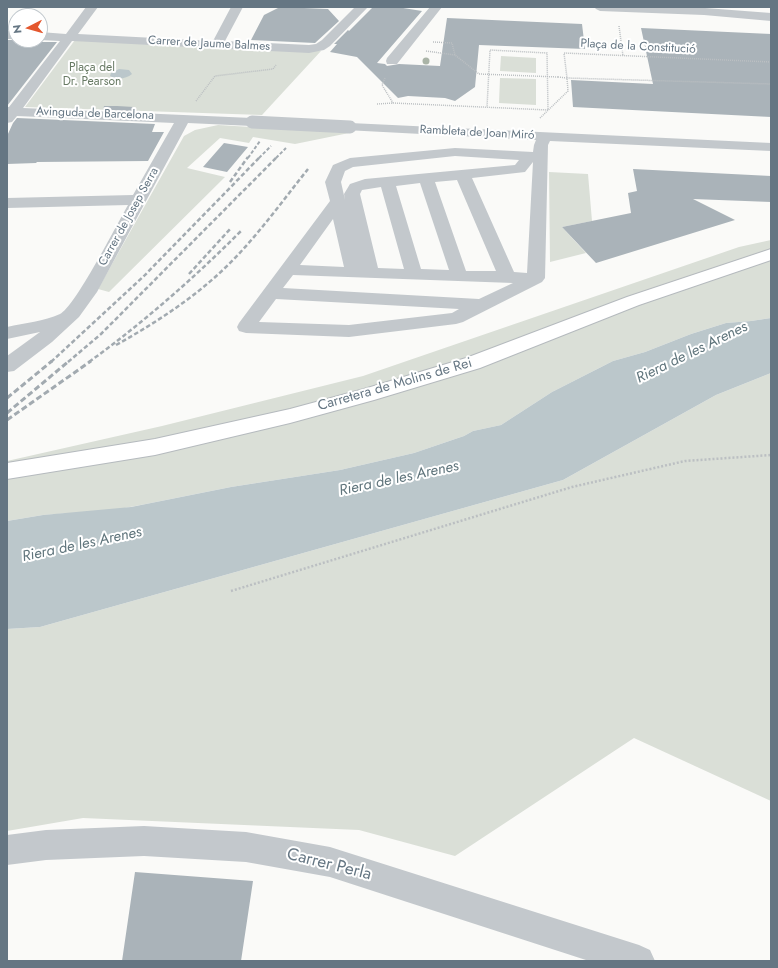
<!DOCTYPE html>
<html>
<head>
<meta charset="utf-8">
<style>
	body { margin:0 }
	#map { position:relative; width:778px; height:968px; overflow:hidden; background:#fafaf8; font-family:Jost,sans-serif }
	canvas { display:block }
	.frame { position:absolute; inset:0; border:8px solid #657683; pointer-events:none }
	.north { position:absolute; left:8px; top:8px; width:40px; height:40px; box-sizing:border-box; background:#fff; border:1px solid #c1c8cd; border-radius:50%; rotate:264deg; font-size:11px; font-weight:700; line-height:16px; text-align:center; color:#657683 }
	.north::after { content:''; display:block; margin:auto; width:14px; height:18px; background:#e4572e; clip-path:polygon(50% 0,100% 100%,50% 72%,0 100%) }
</style>
</head>
<body>
<div id="map">
<canvas width="778" height="968"></canvas>
<div class="frame"></div>
<div class="north">N</div>
</div>
<script>
const ctx = document.querySelector('canvas').getContext('2d');
ctx.lineJoin = 'round';
function fillPath(path, color) { ctx.fillStyle = color; ctx.fill(path, 'evenodd'); }
function stroke(path, color, width, dash) { ctx.strokeStyle = color; ctx.lineWidth = width; ctx.lineCap = dash ? 'butt' : 'round'; ctx.setLineDash(dash || []); ctx.stroke(path); }
function write(font, color, halo, rows, align = 'center') {
  ctx.font = font + ' Jost,sans-serif'; ctx.lineWidth = 4; ctx.setLineDash([]); ctx.textBaseline = 'middle'; ctx.strokeStyle = halo; ctx.fillStyle = color; for (const [text, x, y, turn = 0] of rows) {
    ctx.save(); ctx.translate(x, y); ctx.rotate((+turn || 0) * Math.PI / 180); ctx.textAlign = isNaN(turn) ? turn : align; if (halo) ctx.strokeText(text, 0, 0); ctx.fillText(text, 0, 0); ctx.restore();
  }
}
fillPath(new Path2D(`
	M75 40 321 51 262 115 25 107Z
	M501 56 536 58V73L500 71Z
	M500 78 536 79V105L499 103Z
	M218 125 349 133 295 144 253 137 249 143 220 138 187 168 225 177 109 292 98 289 184 136 195 130Z
	M549 172 588 174 592 221 562 227 586 253 550 262Z
	M771 240V318L751 321 726 323 691 334 645 352 613 361 552 392 501 425 473 431 464 436 414 453 340 470 231 487 146 504 114 510 43 515 7 521V461L162 426 363 376 739 247Z
	M771 373V801L634 738 455 856 359 830 83 818 7 831V629L40 627 563 480 716 395Z`), '#dadfd7');
fillPath(new Path2D(`
	M119 69 129 70 132 74C126 79 117 80 110 76L111 73Z
	M771 318V373L716 395 563 480 40 627 7 629V521L43 515 131 507 231 487 340 470 414 453 464 436 473 431 501 425 552 392 613 361 645 352 691 334 726 323 751 321Z`), '#bbc7cb');
fillPath(new Path2D(`
	M280 7 328 9 339 21 315 43 251 40 264 15Z
	M373 7H397L422 11 377 63 385 64 387 66 399 64 440 66 447 18 582 24 585 49 479 45 475 87 455 101 445 98 408 96 398 98 357 57 330 52 337 44H334L348 30 349 31Z
	M641 28 771 34V117L573 107 571 80 653 84Z
	M7 40H38L40 42H57L7 106Z
	M104 106H117L134 107 132 111 103 110Z
	M17 118 155 124 152 132H164L148 161 37 162 36 163 7 164V136L13 123Z
	M224 143 248 147 227 172 203 167Z
	M633 169 771 176V202L693 199 735 220 596 263 562 227 631 213 628 193 637 191Z
	M135 872 253 881 241 961H122Z`), '#aab3b9');
const major = new Path2D(`
	M771 249V260L639 305 480 368 374 400 290 423 155 455 7 479V463L155 439 290 409 364 389 466 358 627 297Z`);
stroke(major, '#b5babe', 2);
stroke(new Path2D(`
	M619 26 623 56
	M433 42 452 43 455 55
	M426 51 455 55 479 74
	M771 62 564 53 567 78 771 84
	M385 78 382 85 393 103
	M196 101 215 76 273 69 276 65
	M377 104 393 103 548 110 547 53 490 50 487 107
	M540 118 568 91 567 78 558 77`), '#bbbfc2', 1.5, [1, 1]);
stroke(new Path2D(`
	M231 591 572 487 685 461 771 455`), '#bbbfc2', 2.5, [2, 2]);
fillPath(new Path2D(`
	M86 7H98L78 34 213 41 231 7H243L225 41 309 45 316 44 322 40 355 7H368L330 46 324 50 309 53 72 41 23 108 252 118 257 119 259 122 257 125 252 126 188 123 97 292 79 317 52 342 14 371 7 372V356L40 332 7 339V327C25 323 44 321 60 314 75 307 117 224 128 205L7 208V198L133 195 174 123 17 116 12 122 7 123V107H9L60 41 40 40V32L66 34Z
	M430 7H442L397 64H387L386 61 387 58Z
	M594 7H692L771 13V21L704 15 600 11 596 9Z
	M7 31H16V39H7Z
	M350 123 771 143V151L550 141 548 145 545 278 542 282 463 322 456 324 349 337 246 333 239 331 237 327 239 323 330 201 325 182 333 165 350 158 455 148 533 152 534 145 536 140 345 130 343 127 345 124ZM455 156 519 160 515 165 365 179 350 184 344 194 345 200 341 182 345 171 353 167ZM533 162 527 273 514 272 472 178 525 172ZM457 180 496 271H466L435 182ZM420 183 449 270 421 269 396 186ZM381 187 404 269 378 268 360 194 362 190ZM333 219 344 267 300 265ZM293 275 513 283 479 299 283 288ZM276 299 459 309 452 313 349 325 259 322Z
	M144 826 246 832 330 847 639 945 650 950 655 961H589L330 877 246 862 144 856 46 860 7 865V835L46 830Z`), '#c3c8cc');
fillPath(major, '#fff');
stroke(new Path2D(`
	M248 158 260 141
	M259 158 271 146
	M276 158 286 148`), '#a2aab0', 2, [3.5, 2]);
stroke(new Path2D(`
	M230 182 248 157
	M189 274 231 228
	M116 345C159 321 200 294 234 259 261 231 284 199 308 169
	M51 362 144 276 260 157
	M68 362 101 334 277 157
	M89 362C144 322 194 278 242 230`), '#a2aab0', 2.5, [4.5, 2.5]);
stroke(new Path2D(`
	M7 398 52 361
	M7 413 69 361
	M7 420 91 361`), '#a2aab0', 3, [6, 3]);
stroke(new Path2D(`
	M479 74 558 77`), '#bbbfc2', 1.5, [1, 1]);
stroke(new Path2D(`
	M252 122 350 127`), '#c3c8cc', 13);
ctx.fillStyle = '#aab4a7';
for (const [x, y] of [
	[426,61]
]) { ctx.beginPath(); ctx.arc(x, y, 3.5, 0, 2 * Math.PI); ctx.fill(); }
write('12px', '#657683', '#fff', [
	["Carrer de Jaume Balmes",209,44,3],
	["Plaça de la Constitució",638,47,3],
	["Avinguda de Barcelona",95,114,2],
	["Rambleta de Joan Miró",477,133,3],
	["Carrer de Josep Serra",129,217,-61]
]);
write('12px', '#687a64', '#fff', [
	["Plaça del",92,68],
	["Dr. Pearson",92,82]
]);
write('14px', '#657683', '#fff', [
	["Carretera de Molins de Rei",395,385,-16]
]);
write('italic 15px', '#60757c', '#fff', [
	["Riera de les Arenes",692,353,-26],
	["Riera de les Arenes",399,479,-12],
	["Riera de les Arenes",82,545,-12]
]);
write('17px', '#657683', '#fff', [
	["Carrer Perla",329,865,14]
]);
</script>
</body>
</html>
